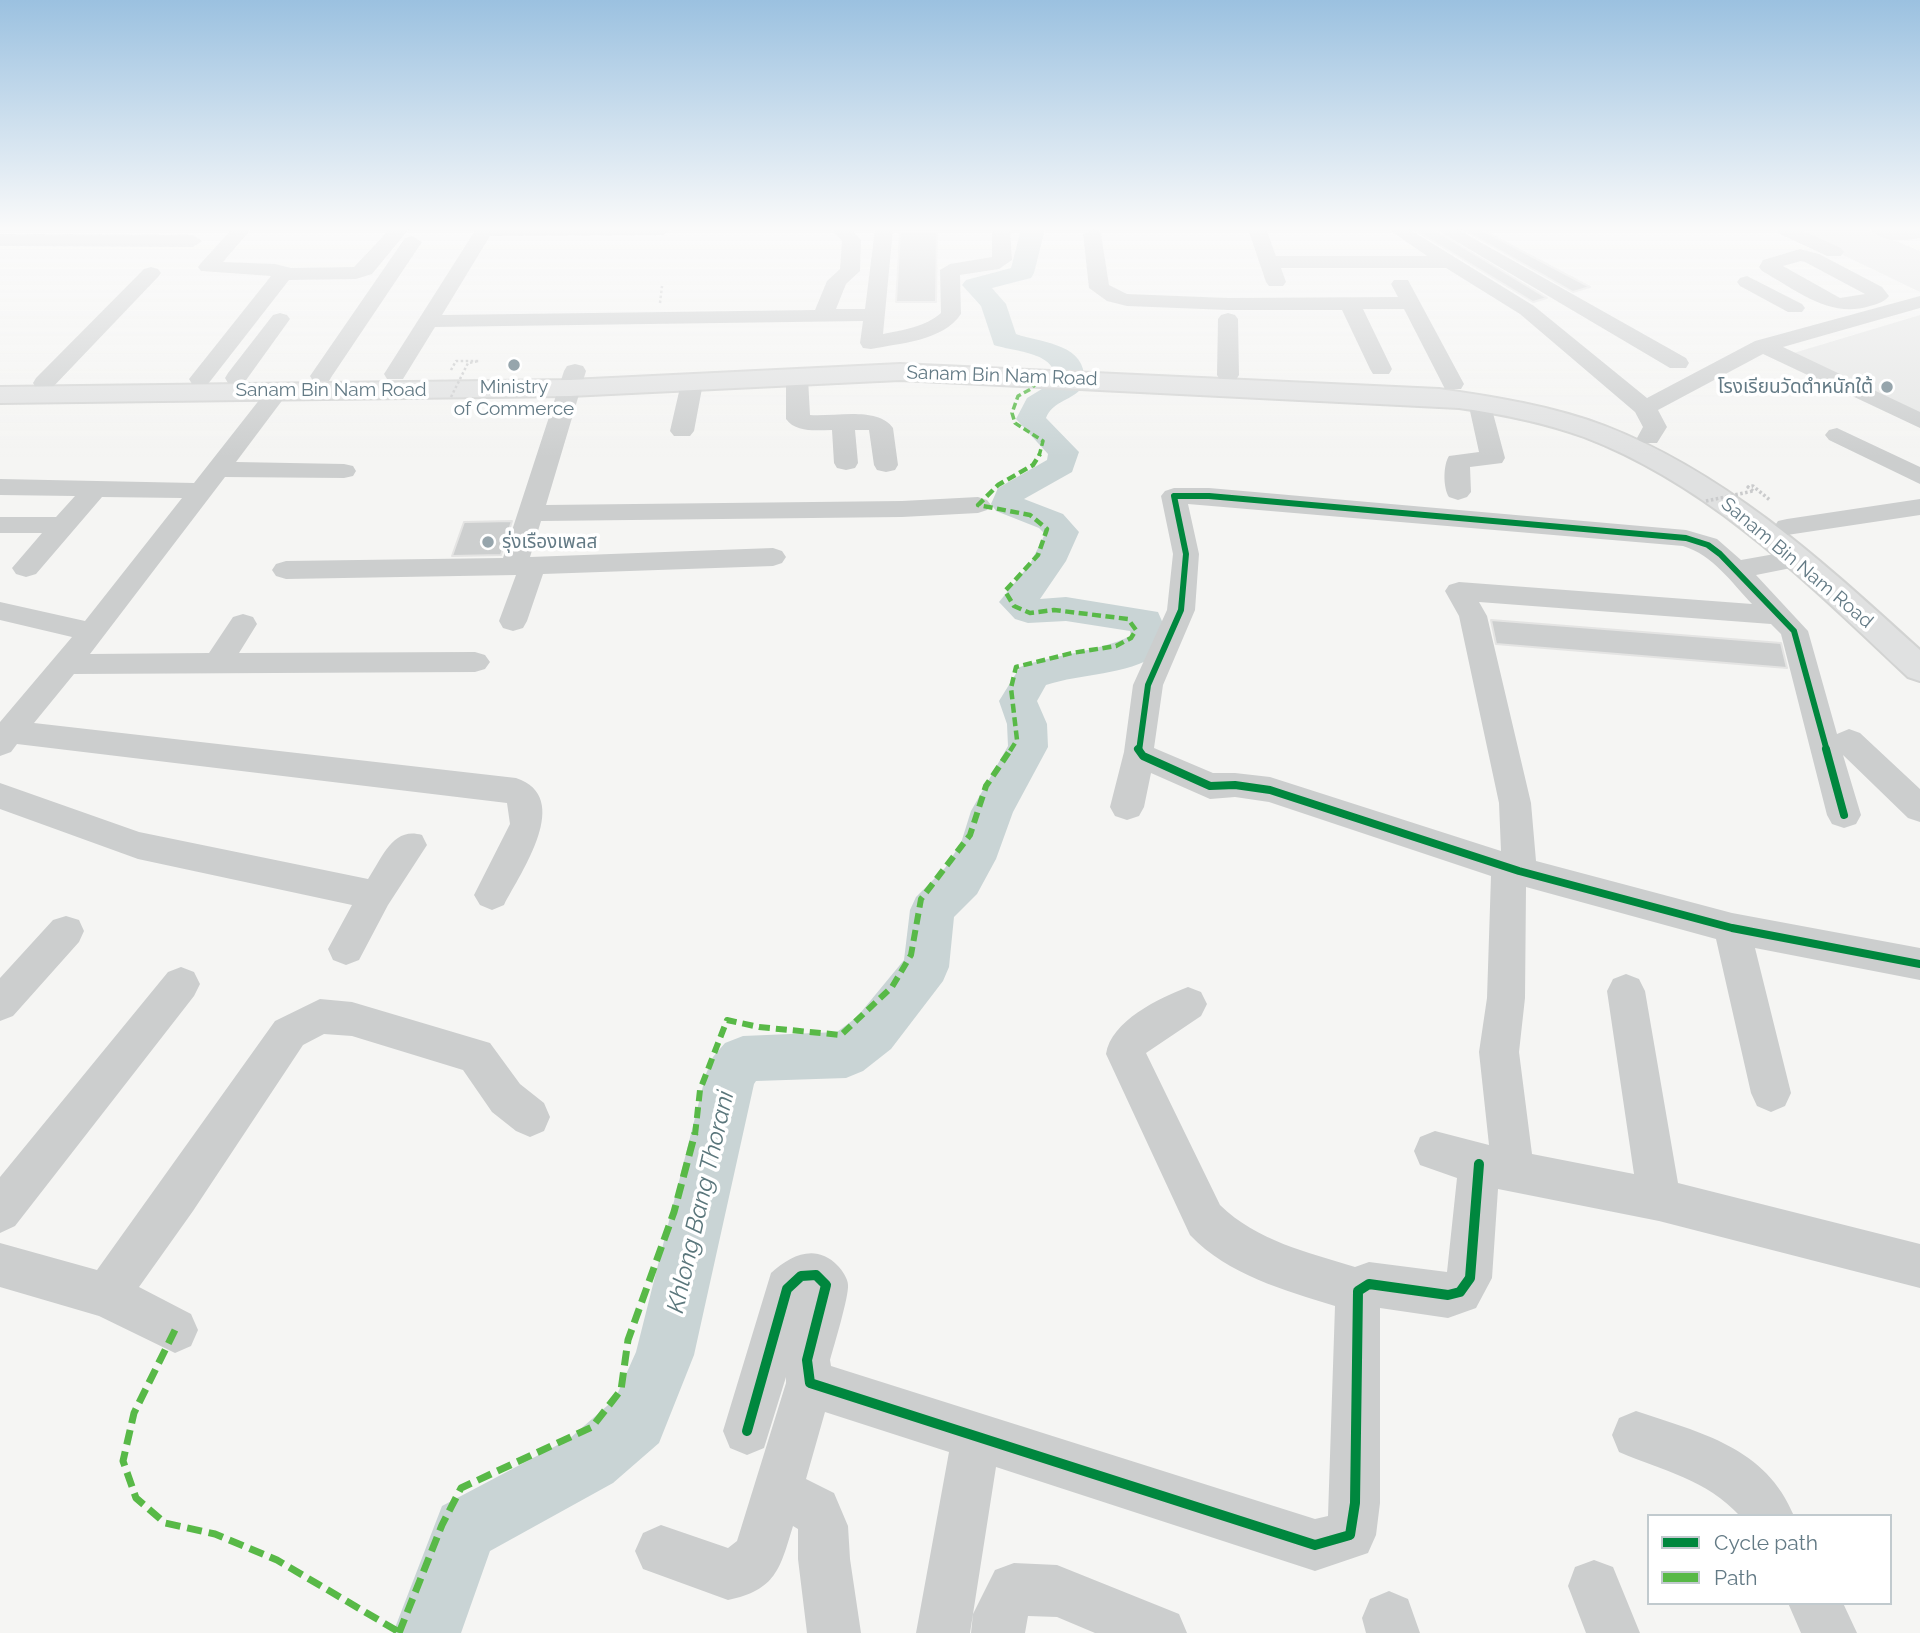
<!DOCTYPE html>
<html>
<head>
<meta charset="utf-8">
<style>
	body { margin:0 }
	#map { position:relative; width:1920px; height:1633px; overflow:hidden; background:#f5f5f3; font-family:Raleway,sans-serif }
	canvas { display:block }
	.legend { position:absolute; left:1647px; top:1514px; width:245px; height:91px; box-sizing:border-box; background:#fff; border:2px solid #c1cace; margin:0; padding:9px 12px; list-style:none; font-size:21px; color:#637a85 }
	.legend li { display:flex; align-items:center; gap:14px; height:35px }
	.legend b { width:35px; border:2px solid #c1cace }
</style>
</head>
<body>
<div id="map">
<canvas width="1920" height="1633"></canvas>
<ul class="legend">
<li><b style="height:9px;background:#00873e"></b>Cycle path</li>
<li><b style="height:9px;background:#58b947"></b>Path</li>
</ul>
</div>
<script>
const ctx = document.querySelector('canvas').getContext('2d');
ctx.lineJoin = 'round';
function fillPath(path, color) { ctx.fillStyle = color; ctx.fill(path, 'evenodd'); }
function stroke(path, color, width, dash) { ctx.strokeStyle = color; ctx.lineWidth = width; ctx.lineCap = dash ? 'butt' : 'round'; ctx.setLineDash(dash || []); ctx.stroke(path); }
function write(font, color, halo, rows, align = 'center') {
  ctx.font = font + ' Raleway,"Noto Sans Thai",sans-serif'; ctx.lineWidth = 7; ctx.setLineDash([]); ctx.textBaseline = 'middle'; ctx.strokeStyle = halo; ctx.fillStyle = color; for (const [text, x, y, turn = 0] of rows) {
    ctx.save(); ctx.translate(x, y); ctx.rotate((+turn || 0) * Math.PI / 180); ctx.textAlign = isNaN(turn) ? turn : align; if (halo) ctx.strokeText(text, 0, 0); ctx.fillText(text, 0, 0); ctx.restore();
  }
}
fillPath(new Path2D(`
	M1789 229H1867L1920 251V292Z
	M1920 315V418L1787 355Z`), '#e5e6e5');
fillPath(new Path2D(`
	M1021 229H1045L1034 273 1031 278 992 288 1006 304 1016 334C1038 342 1081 343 1084 374 1084 380 1084 386 1080 390 1069 401 1052 402 1046 418L1079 452 1072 472 1024 499 1063 514 1079 532 1066 561 1040 599 1066 597 1158 612 1168 635C1166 642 1164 650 1158 654 1126 676 1082 673 1046 685L1037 701 1047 724 1048 747 1013 812 996 859 977 894 954 917 949 967 943 981 891 1049 863 1071 846 1078 756 1081 754 1084 694 1355 659 1443 613 1483 490 1551 461 1633H393L442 1506 569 1439 615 1399 636 1352 706 1074 713 1057 725 1043 743 1036 837 1032 857 1017 904 960 910 910 916 897 945 868 961 843 971 811 1008 746 1007 724 999 701 1020 667C1056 654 1096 652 1131 636L1130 631 1066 621 1028 623 1015 619 999 602 1030 564 1045 534 1039 528 996 511 991 504 998 488 1047 460 1048 454 1016 419 1027 398 1055 381C1058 352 1015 352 994 345L981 306 962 285 966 280 1011 268Z`), '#c9d4d5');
const building = new Path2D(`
	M1413 229H1433L1547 298 1533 302Z
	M1462 229H1480L1590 287 1573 292Z
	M900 232H937L936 302H896Z
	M512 521 501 555 452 556 464 522Z
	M1491 620 1781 643 1787 668 1496 644Z`);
fillPath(building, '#cdcfcf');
stroke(building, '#e4e4e3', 2);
const major = new Path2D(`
	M900 364 1439 389C1495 397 1552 406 1605 426 1728 474 1824 563 1920 650V681L1908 677C1810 585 1712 486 1584 437 1543 422 1501 414 1459 408L900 380 570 396 0 403V387L570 380Z`);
stroke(major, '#d2d3d2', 4);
stroke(new Path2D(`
	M660 303 662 286
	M451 370 456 361H479L468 363`), '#cacbcc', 2.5, [2.5, 2.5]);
stroke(new Path2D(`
	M1753 491 1748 487 1753 486 1771 501`), '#cacbcc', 3.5, [2.5, 2.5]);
fillPath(new Path2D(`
	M232 229H251L223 262 275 264 291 268 354 267 390 229H409L372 274 356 279 289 280 208 384H192L189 379 271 276 201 271 198 267 201 263Z
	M476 229H672L663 235 490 236 442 315 815 310 827 281 840 269 842 241 831 229H851L861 240 860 271 846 284 836 309H865L875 229H893L883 334C903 330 925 327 941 313L940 270 950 264 992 257V229H1010L1012 260 999 269 960 275 961 314C943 341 901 343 871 349L863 348 860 343 863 321 435 327 403 379H387L384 374Z
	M1091 229 1099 230 1101 234 1109 285 1127 294 1228 298 1398 297 1391 284 1394 280H1408L1464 384 1461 389H1445L1404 309H1363L1392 369 1389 374H1373L1370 369 1342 310H1228L1127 306 1107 301 1089 288 1083 234Z
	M1248 229H1266L1276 256H1427L1388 229H1409L1534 306 1647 398 1755 341 1920 296V308L1783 347 1920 412V428L1763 354 1658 410 1667 427 1657 443H1641L1637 438 1643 427 1635 412 1520 314 1446 268H1281L1286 282 1283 286H1269L1266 282Z
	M1435 229H1457L1686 358 1689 363 1686 368H1670Z
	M1776 229H1799L1841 248 1844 252 1841 256H1827L1778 233Z
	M1870 229H1920V238C1903 241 1882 243 1870 229Z
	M0 234 193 235 202 241 193 247 0 246Z
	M412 236 422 242 332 376 329 381H313L310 376 405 238Z
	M1800 249 1819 254 1882 287 1889 296C1885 302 1877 304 1870 306 1830 319 1796 290 1762 271L1759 267 1763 260ZM1801 261 1805 262 1865 294 1840 298 1783 266Z
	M151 267 158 269 161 273 158 277 52 388H36L33 383 36 378 144 269Z
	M1747 276 1802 304 1805 308 1802 312H1788L1740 286 1737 282 1740 278Z
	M280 313 287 315 290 319 244 383H228L225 378 228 373 273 315Z
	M1228 313 1235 315 1238 319 1239 375 1236 380H1220L1217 375 1218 319 1221 315Z
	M575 364 583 366 586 371 546 505 902 501 978 497 987 500 991 505 987 510 978 513 902 517 541 521 530 557 773 548 782 551 786 557 782 563 773 566 543 574 527 621 523 628 513 631 503 628 499 621 516 575 286 579 276 576 272 570 276 564 286 561 503 558 564 371 567 366Z
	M797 371 805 373 808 378 810 415C834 417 878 406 893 428L898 465 895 470 886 472 877 470 874 465 869 430H855L858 463 855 468 846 470 837 468 834 463 832 430C816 430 796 433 786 419V378L789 373Z
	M692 376 700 378 703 383 694 431 690 436H674L670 431 681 383 684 378Z
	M279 383 287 385 290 390 236 462 344 464 353 466 356 471 353 476 344 478 225 477 90 654 209 653 233 617 243 614 253 617 257 624 239 653 475 652 485 655 490 662 485 669 475 672 74 674 34 723 516 778C574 797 521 872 504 905L492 910 480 905 474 895 510 824 507 803 17 744 11 752 0 756V722L72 637 0 620V602L85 621 182 498 102 497 36 574 26 577 16 574 12 568 42 533H0V517H56L75 496 0 495V479L194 483 271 385Z
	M1479 395 1487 397 1490 402 1505 458 1502 463 1470 467 1471 492 1467 497 1458 500 1449 497C1443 488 1443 465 1449 456L1479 452 1468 402 1471 397Z
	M1837 428 1920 467V484L1829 440 1825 435 1829 430Z
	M1174 488H1209L1686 530 1717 539 1741 560 1797 550 1806 553 1810 559 1806 565 1756 575 1808 631 1837 734 1849 729 1860 733 1920 789V822L1908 818 1843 755 1861 815 1856 824 1844 828 1832 824 1827 815 1781 634 1771 624 1479 602 1487 616 1531 803 1536 861 1732 913 1920 948V980L1755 948 1791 1093 1785 1106 1771 1112 1757 1106 1751 1093 1716 939 1526 887 1525 998 1519 1052 1532 1154 1634 1174 1607 991 1613 979 1626 974 1639 979 1645 991 1678 1183 1920 1244V1288L1659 1221 1498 1189 1492 1278 1476 1308 1448 1318 1380 1308V1503L1376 1535 1368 1553 1315 1571 996 1467 970 1633H916L949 1452 825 1412 806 1479 834 1493 848 1526 850 1559 861 1633H807L798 1559V1529L793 1526C780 1569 776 1590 728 1600L643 1569 635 1551 643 1533 661 1525 728 1548 737 1541 786 1383V1377L764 1448 747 1455 730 1448 723 1431 771 1273C791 1255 816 1243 838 1266 842 1270 848 1279 848 1285 849 1296 834 1346 830 1360L831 1366 1315 1519 1328 1516 1335 1306C1284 1290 1228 1275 1190 1235L1106 1054C1111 1021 1159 998 1188 987L1201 992 1207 1004 1201 1016 1146 1053 1220 1205C1257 1241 1307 1252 1355 1267L1369 1262 1447 1272 1457 1178 1420 1165 1414 1151 1420 1137 1435 1131 1489 1145 1479 1052 1487 998 1491 876 1269 802 1235 797 1210 799 1151 773 1144 807 1139 816 1127 820 1115 816 1110 807 1124 752 1133 685 1167 610 1173 554 1161 496 1165 491ZM1188 504 1683 546C1713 555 1731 582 1752 604L1459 582 1449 585 1445 591 1459 616 1499 803 1501 851 1270 777 1235 773H1213L1154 748 1163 685 1195 610 1199 554Z
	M1920 499V515L1787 535 1778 533 1774 527 1778 521 1787 519Z
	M0 783 139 832 368 879C382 858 393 826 422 835L427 845 388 905 359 960 346 965 333 960 328 949 352 905 138 859 0 809Z
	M66 916 79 920 84 931 79 942 13 1016 0 1021V978L53 920Z
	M181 967 194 972 200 984 194 996 15 1226 0 1233V1177L168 972Z
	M320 999 352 1002 490 1043 520 1084 544 1103 550 1117 544 1131 530 1137 516 1131 492 1112 463 1070 352 1036 324 1034 303 1045 193 1211 139 1287 191 1314 198 1330 191 1346 175 1353 99 1316 0 1287V1243L97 1270 275 1021Z
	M1636 1411C1701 1433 1766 1447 1794 1516H1740C1706 1479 1663 1471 1619 1452L1612 1435 1619 1418Z
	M1594 1560 1613 1567 1640 1633H1586L1568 1586 1575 1567Z
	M1014 1563 1057 1565 1179 1614 1187 1633H1095L1057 1617 1028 1616 1025 1633H971L973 1614 995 1570Z
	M1389 1591 1408 1599 1420 1633H1366L1362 1618 1370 1599Z
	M1788 1603H1843L1857 1633H1801Z`), '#cccece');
fillPath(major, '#e0e1e1');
stroke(new Path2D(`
	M451 397 468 363`), '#cacbcc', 2.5, [2.5, 2.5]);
stroke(new Path2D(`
	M1706 501 1753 491`), '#cacbcc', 3.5, [2.5, 2.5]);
stroke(new Path2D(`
	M1039 456 1043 441 1015 423 1012 413 1018 396 1031 389 1042 377`), '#58b947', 3.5, [7, 3.5]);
stroke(new Path2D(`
	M1010 751 1017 740 1011 688 1016 667 1072 653 1116 646 1131 638 1136 630 1128 619 1054 610 1030 613 1014 606 1005 591 1038 555 1047 529 1030 515 978 505 998 485 1033 465 1040 454`), '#58b947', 4.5, [9, 4.5]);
stroke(new Path2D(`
	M695 1135 700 1090 727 1020 759 1027 841 1035 892 987 911 955 921 899 970 835 986 786 1011 749`), '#58b947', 6, [11, 6]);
stroke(new Path2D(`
	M175 1330 134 1413 123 1461 136 1498 165 1523 215 1534 277 1560 399 1632
	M399 1633 442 1525 461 1488 592 1427 621 1390 628 1340 674 1212 695 1133`), '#58b947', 7, [15, 7]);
stroke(new Path2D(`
	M1139 751 1148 685 1181 610 1186 554 1174 496H1209L1686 538 1708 545 1720 554 1794 631 1827 751`), '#00873e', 6);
stroke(new Path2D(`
	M1138 749 1143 756 1210 786 1235 785 1270 790 1519 871 1732 928 1920 964
	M1826 749 1844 815`), '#00873e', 8);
stroke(new Path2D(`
	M747 1431 787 1289 801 1276 816 1275 826 1285 807 1360 810 1383 1315 1545 1350 1535 1355 1503 1358 1291 1369 1284 1448 1295 1460 1292 1470 1278 1479 1164`), '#00873e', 10);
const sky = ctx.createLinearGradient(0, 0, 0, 457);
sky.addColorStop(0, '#9bc1e0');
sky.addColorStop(0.5, '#fafafa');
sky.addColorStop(1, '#fafafa00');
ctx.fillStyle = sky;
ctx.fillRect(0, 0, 1920, 457);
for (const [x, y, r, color] of [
	[514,365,7,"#96a5ac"],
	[1887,387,7,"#96a5ac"],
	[488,542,7,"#96a5ac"]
]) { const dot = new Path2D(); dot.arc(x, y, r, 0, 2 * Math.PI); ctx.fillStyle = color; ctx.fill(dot); stroke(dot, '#fff', 2.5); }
write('19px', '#637a85', '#fff', [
	["Sanam Bin Nam Road",1002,376,2],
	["Sanam Bin Nam Road",331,390],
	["Sanam Bin Nam Road",1797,563,40]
]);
write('19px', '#637a85', '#fff', [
	["Ministry",514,387],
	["of Commerce",514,409],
	["โรงเรียนวัดตำหนักใต้",1873,387,"right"],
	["รุ่งเรืองเพลส",502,542,"left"]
]);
write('italic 24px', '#5a767b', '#fff', [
	["Khlong Bang Thorani",701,1202,-77]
]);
</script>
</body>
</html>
